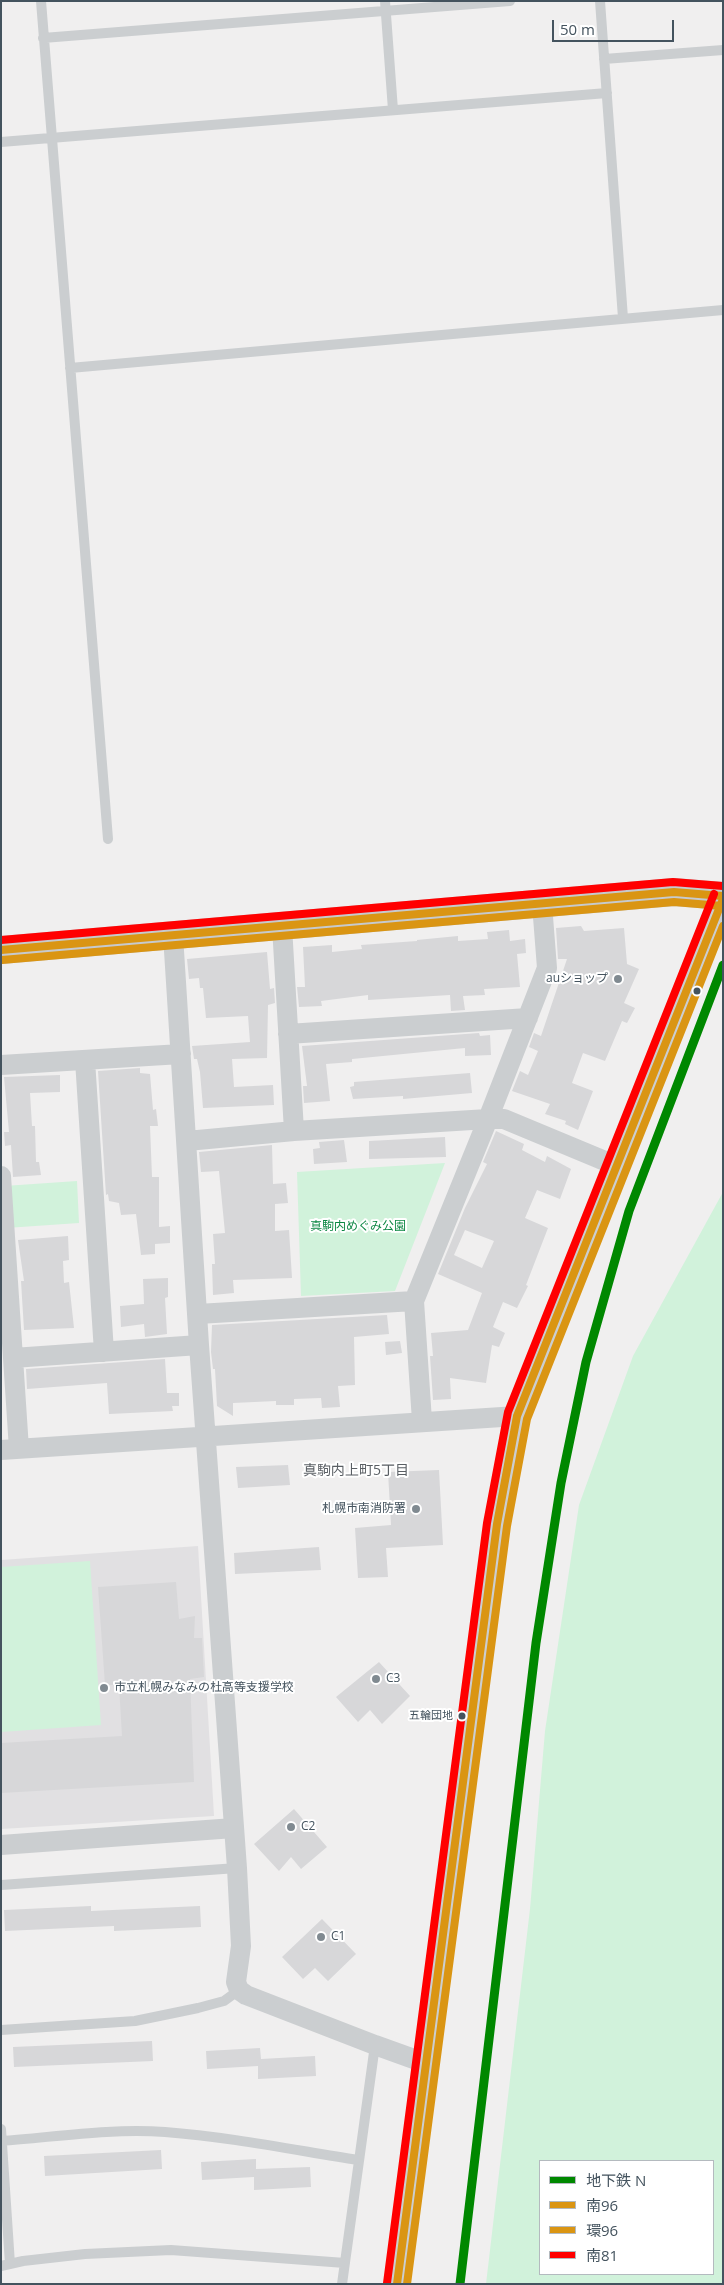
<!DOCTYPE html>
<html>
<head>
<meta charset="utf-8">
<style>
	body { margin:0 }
	#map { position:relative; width:724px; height:2285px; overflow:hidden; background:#f0efef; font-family:"Open Sans","Noto Sans JP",sans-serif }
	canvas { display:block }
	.frame { position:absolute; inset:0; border:2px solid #44535e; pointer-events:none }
	.legend { position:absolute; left:539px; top:2160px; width:175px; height:115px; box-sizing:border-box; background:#fff; border:1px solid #b4babf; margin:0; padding:6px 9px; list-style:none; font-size:15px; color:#44535e }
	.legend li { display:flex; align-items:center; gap:10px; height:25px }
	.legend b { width:25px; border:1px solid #b4babf }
	.scale { position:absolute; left:552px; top:20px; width:122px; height:22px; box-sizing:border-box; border:2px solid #44535e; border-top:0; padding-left:6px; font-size:15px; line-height:18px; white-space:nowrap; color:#44535e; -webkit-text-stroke:4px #fff; paint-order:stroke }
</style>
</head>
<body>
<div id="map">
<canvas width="724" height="2285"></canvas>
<div class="frame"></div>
<ul class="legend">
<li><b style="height:6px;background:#080"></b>地下鉄 N</li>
<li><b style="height:6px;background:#da9513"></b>南96</li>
<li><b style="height:6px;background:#da9513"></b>環96</li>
<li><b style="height:6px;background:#f00"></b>南81</li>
</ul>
<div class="scale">50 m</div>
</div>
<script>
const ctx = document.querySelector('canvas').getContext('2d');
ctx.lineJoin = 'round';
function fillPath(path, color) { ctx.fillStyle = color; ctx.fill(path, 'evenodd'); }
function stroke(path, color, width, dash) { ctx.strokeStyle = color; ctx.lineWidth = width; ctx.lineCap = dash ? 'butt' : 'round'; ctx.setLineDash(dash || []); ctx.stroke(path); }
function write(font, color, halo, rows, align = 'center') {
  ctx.font = font + ' "Open Sans","Noto Sans JP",sans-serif'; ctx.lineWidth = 4; ctx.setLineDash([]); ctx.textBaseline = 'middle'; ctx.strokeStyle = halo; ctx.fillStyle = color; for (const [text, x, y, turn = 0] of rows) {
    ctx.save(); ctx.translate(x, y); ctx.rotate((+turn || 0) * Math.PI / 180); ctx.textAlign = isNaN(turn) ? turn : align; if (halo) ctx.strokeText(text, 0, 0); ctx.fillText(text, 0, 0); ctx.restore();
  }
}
fillPath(new Path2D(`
	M198 1546 214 1816 1 1829V1560Z`), '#e1e0e2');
fillPath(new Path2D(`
	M445 1163 395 1291 301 1296 297 1172Z
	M77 1181 79 1223 6 1228 4 1186Z
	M723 1192V2284H486L530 1909 545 1731 579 1505 633 1356ZM540 2161H713V2274H540Z
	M90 1561 101 1725 1 1732V1567Z`), '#d1f2db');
fillPath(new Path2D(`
	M581 926 584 931 624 928 627 964 639 969 624 1003 635 1008 627 1023 622 1021 605 1061 583 1053 572 1083 593 1091 578 1130 565 1124 566 1121 545 1114 550 1104 512 1091 520 1071 528 1075 538 1051 529 1047 534 1033 541 1036 567 959H558L556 928Z
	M509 930 510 941 525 939 526 953 517 954 520 987 484 989 485 995 463 996 465 1010 451 1011 450 995 368 1000V995L321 1001 322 1006 299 1007 297 987H305L303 947 332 945V952L362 949 361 945 417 941V940L458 936V941L488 939 487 932Z
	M267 952 270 989 274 988 275 1003 268 1005 267 1058 232 1059 234 1087 273 1085 274 1105 203 1108 200 1072 197 1059H194L192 1046 250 1042 248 1016 206 1018 203 988H200L199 978 189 979 187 959Z
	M479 1033 480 1036 490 1035 491 1055 465 1056V1048L352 1059V1062L326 1064 330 1101 304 1103 303 1086H307L302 1046Z
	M140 1068V1073L150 1074 153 1110 156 1109 158 1126H150L152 1177H159V1227L170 1226V1243L155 1244V1254L141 1255 136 1214 121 1215 119 1203 109 1201 108 1194 106 1195 98 1071Z
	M470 1073 472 1093 403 1099V1096L353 1099 350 1087 354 1086V1082Z
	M60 1075V1092L30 1093 32 1126H35L36 1162H39L41 1175 13 1177 11 1145 5 1146 4 1132H9L4 1077Z
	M496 1131 524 1144 522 1150 545 1162 547 1156 571 1169 560 1199 537 1190 525 1218 548 1228 526 1285 528 1286 517 1308 503 1302 493 1327 505 1333 499 1347 492 1345 486 1383 450 1378 451 1399 433 1400 430 1356H433L431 1333 468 1330 482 1293 438 1274 465 1208 487 1164 483 1162ZM465 1230 494 1241 482 1268 454 1255Z
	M445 1137 446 1157 369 1159V1141Z
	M344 1140 347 1162 314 1164 313 1149 320 1148 319 1142Z
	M272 1145 273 1184 286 1183 288 1203 275 1204V1231L289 1230 292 1278 233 1280 234 1293 213 1295 212 1264H215L213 1234 225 1233 219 1171 201 1172 199 1152Z
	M68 1236 69 1260 63 1261 64 1283 69 1282 74 1328 24 1330 21 1281H24L18 1240Z
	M168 1278V1297L165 1298 167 1334 145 1337 144 1324 121 1327 120 1306 144 1304 143 1279Z
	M387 1315 389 1334 354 1337 355 1385 338 1386 340 1407 322 1408 321 1398 294 1399V1405H276V1401L233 1403V1416L217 1406 215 1369H213L211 1352 212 1325Z
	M400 1341 402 1353 386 1355 385 1342Z
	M165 1359 167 1393H179V1406H172L173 1411 109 1414 107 1383 27 1389 26 1369Z
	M288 1465 290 1485 238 1488 236 1467Z
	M439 1470 443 1545 386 1548 388 1577 358 1578 355 1528 391 1525 388 1472Z
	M319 1547 321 1570 235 1574 234 1553Z
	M176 1582 179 1619 195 1616 194 1638H202L204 1677 190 1679 194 1782 1 1793V1743L122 1736 119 1685H105L98 1587Z
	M379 1662 410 1696 382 1724 370 1710 358 1722 336 1697Z
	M294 1809 327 1847 301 1869 291 1857 279 1871 254 1844Z
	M91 1906V1911L200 1906 201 1927 114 1931V1926L5 1931 4 1910Z
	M322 1919 356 1954 328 1981 315 1968 303 1979 282 1957Z
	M152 2041 153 2061 14 2067 13 2047Z
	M260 2048 261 2059 315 2056 316 2076 258 2079V2066L207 2069 206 2051Z
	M161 2150 162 2169 45 2176 44 2156Z
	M256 2159V2169L310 2167 311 2187 254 2190V2177L202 2180 201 2162Z`), '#d7d7d9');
stroke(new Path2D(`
	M41 1 108 839
	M385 1 393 110
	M600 1 623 318
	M43 38 510 1
	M604 59 723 50
	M1 142 607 93
	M70 368 723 310
	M1 1885 237 1868
	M1 2030 135 2021 198 2008 224 2001 239 1990
	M1 2129 10 2264
	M1 2141C56 2137 111 2128 165 2132 230 2137 294 2150 358 2160
	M1 2266 23 2261 85 2254 171 2250 345 2263
	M342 2284 375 2045`), '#cbced0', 10);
stroke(new Path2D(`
	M282 926 294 1131
	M173 935 199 1345 237 1868 241 1946 236 1982 239 1990 246 1995 375 2045 425 2063
	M288 1034 528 1018
	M85 1060 104 1352
	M1 1065 181 1054
	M187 1141 294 1131 488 1119 547 968 542 904
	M1 1176 19 1449
	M198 1314 414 1301
	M13 1358 199 1345
	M422 1421 414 1301 488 1119H504L617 1166
	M1 1450 517 1416
	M1 1845 234 1828`), '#cbced0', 20);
stroke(new Path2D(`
	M397 2284 497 1524 517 1416 723 898`), '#cbced0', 25);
stroke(new Path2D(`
	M1 950 674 892 723 896`), '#c6cace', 28);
stroke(new Path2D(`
	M1 950 674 892 723 896
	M397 2284 497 1524 517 1416 723 899`), '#da9513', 8);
stroke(new Path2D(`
	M2 960 674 902 722 906
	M407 2284 507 1526 527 1419 723 926`), '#da9513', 8);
stroke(new Path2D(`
	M1 940 673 882 723 886
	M387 2283 487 1523 508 1412 714 894`), '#f00', 8);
stroke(new Path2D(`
	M460 2284 536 1643 561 1483 586 1362 629 1211 723 965`), '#080', 9);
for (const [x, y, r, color] of [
	[618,979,5,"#808a91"],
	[697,991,4.5,"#44535e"],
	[416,1509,5,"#808a91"],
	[376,1679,5,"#808a91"],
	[104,1688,5,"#808a91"],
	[462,1716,4.5,"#44535e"],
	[291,1827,5,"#808a91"],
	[321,1937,5,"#808a91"]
]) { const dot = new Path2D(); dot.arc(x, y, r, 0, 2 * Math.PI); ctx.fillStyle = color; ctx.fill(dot); stroke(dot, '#fff', 2); }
write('11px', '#44535e', '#fff', [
	["五輪団地",453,1716]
], 'right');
write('12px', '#44535e', '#fff', [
	["auショップ",608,979,"right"],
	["札幌市南消防署",406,1509,"right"],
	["C3",386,1679],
	["市立札幌みなみの杜高等支援学校",114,1688],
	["C2",301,1827],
	["C1",331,1937]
], 'left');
write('12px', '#0c8743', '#fff', [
	["真駒内めぐみ公園",358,1227]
]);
write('14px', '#5a5f64', '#fff', [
	["真駒内上町5丁目",356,1471]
]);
</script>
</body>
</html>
